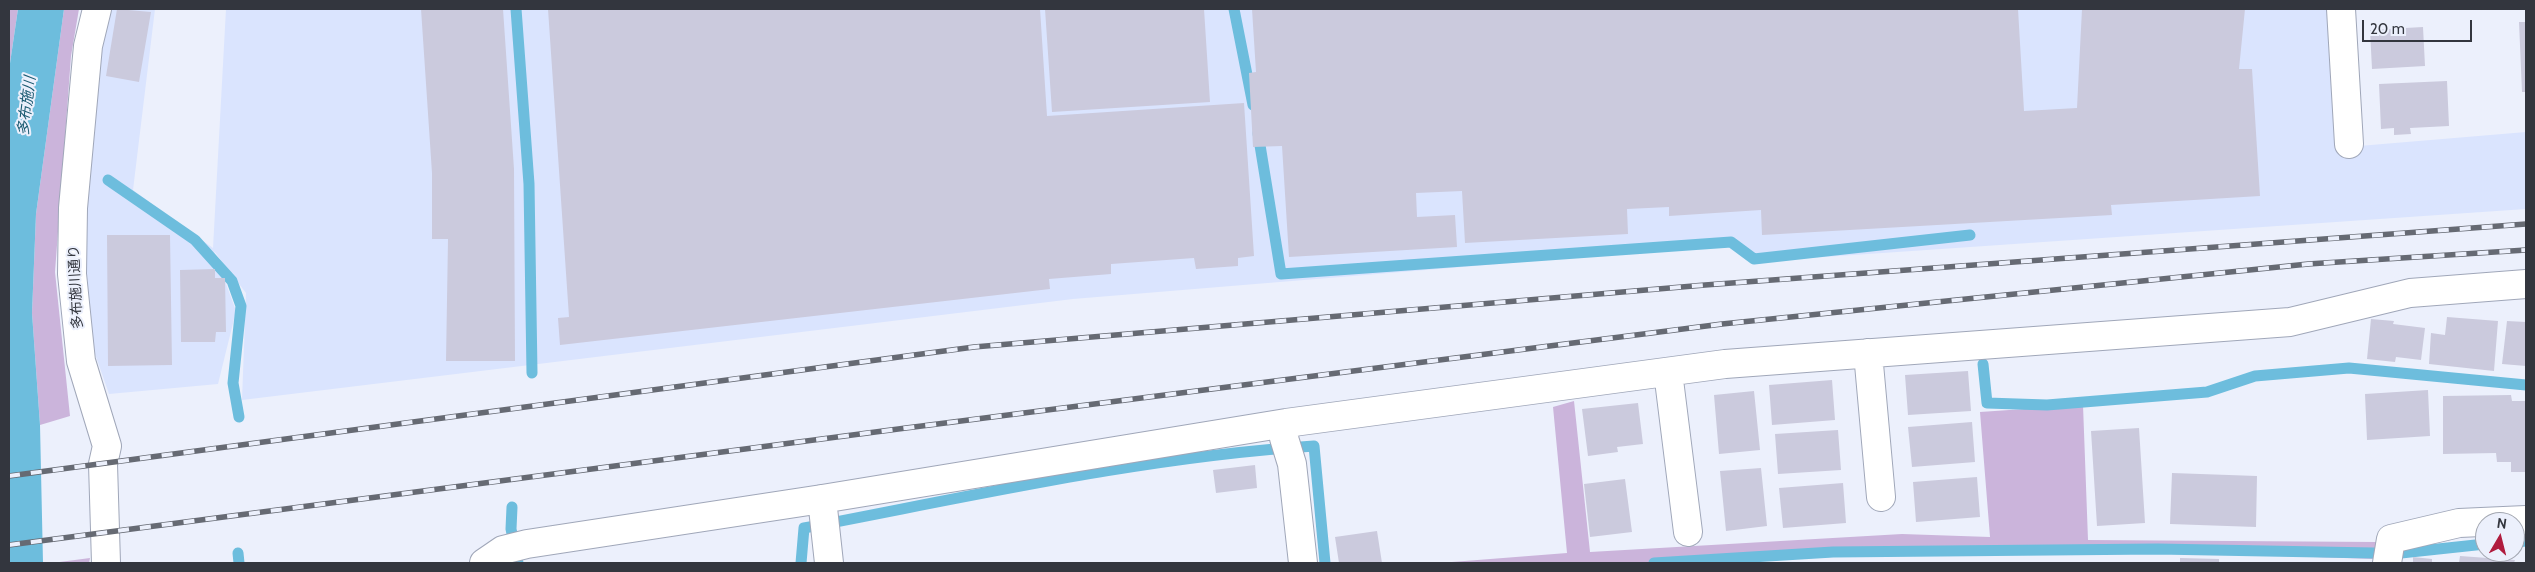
<!DOCTYPE html>
<html>
<head>
<meta charset="utf-8">
<style>
	body { margin:0 }
	#map { position:relative; width:2535px; height:572px; overflow:hidden; background:#ecf0fc; font-family:Cabin,sans-serif }
	canvas { display:block }
	.frame { position:absolute; inset:0; border:10px solid #33363e; pointer-events:none }
	.north { position:absolute; left:2475px; top:512px; width:50px; height:50px; box-sizing:border-box; background:#ecf0fc; border:1px solid #a2a6b0; border-radius:50%; rotate:8deg; font-size:14px; font-weight:700; line-height:20px; text-align:center; color:#33363e }
	.north::after { content:''; display:block; margin:auto; width:18px; height:22px; background:#b01c3e; clip-path:polygon(50% 0,100% 100%,50% 72%,0 100%) }
	.scale { position:absolute; left:2362px; top:20px; width:110px; height:22px; box-sizing:border-box; border:2px solid #33363e; border-top:0; padding-left:6px; font-size:15px; line-height:18px; white-space:nowrap; color:#33363e; -webkit-text-stroke:4px #ecf0fc; paint-order:stroke }
</style>
</head>
<body>
<div id="map">
<canvas width="2535" height="572"></canvas>
<div class="frame"></div>
<div class="north">N</div>
<div class="scale">20 m</div>
</div>
<script>
const ctx = document.querySelector('canvas').getContext('2d');
ctx.lineJoin = 'round';
function fillPath(path, color) { ctx.fillStyle = color; ctx.fill(path, 'evenodd'); }
function stroke(path, color, width, dash) { ctx.strokeStyle = color; ctx.lineWidth = width; ctx.lineCap = dash ? 'butt' : 'round'; ctx.setLineDash(dash || []); ctx.stroke(path); }
function write(font, color, halo, rows, align = 'center') {
  ctx.font = font + ' Cabin,"Noto Sans JP",sans-serif'; ctx.lineWidth = 4; ctx.setLineDash([]); ctx.textBaseline = 'middle'; ctx.strokeStyle = halo; ctx.fillStyle = color; for (const [text, x, y, turn = 0] of rows) {
    ctx.save(); ctx.translate(x, y); ctx.rotate((+turn || 0) * Math.PI / 180); ctx.textAlign = isNaN(turn) ? turn : align; if (halo) ctx.strokeText(text, 0, 0); ctx.fillText(text, 0, 0); ctx.restore();
  }
}
fillPath(new Path2D(`
	M109 9H155L133 190 213 248 226 9H2331L2335 148 2526 132V209L1751 262 1730 245 1073 299 242 400 246 293 214 251 236 311 218 384 109 394 94 351 84 243 95 93Z`), '#dae4fe');
fillPath(new Path2D(`
	M9 9H18L9 70Z
	M64 9H79L71 56 55 272 70 416 40 425 32 313 36 214Z
	M1574 401 1590 552 1902 534 1990 537 1980 412 2083 405 2088 540 2376 542 2374 559 2161 552 1832 557 1721 563H1439L1567 553 1553 407Z
	M90 558 89 563H52Z`), '#cbb4db');
fillPath(new Path2D(`
	M18 9H64L36 214 32 313 40 425 43 563H9V70Z`), '#6dbddd');
stroke(new Path2D(`
	M516 9 529 184 532 373
	M1234 9 1253 105
	M1258 133 1281 274 1731 242 1754 259 1970 235
	M108 180 195 240 232 281 241 306 233 383 239 417
	M1983 364 1987 403 2047 405 2207 392 2255 376 2349 368 2526 385
	M512 507 511 529 518 563
	M2515 542 2526 541
	M238 553 239 563
	M2401 553 2485 544
	M801 563 804 528C973 496 1143 457 1314 446L1325 563
	M1654 563 1833 552 2158 549 2374 553`), '#6dbddd', 11);
fillPath(new Path2D(`
	M117 9 151 12 139 82 106 76Z
	M421 9H503L514 169 515 361H446L448 239H432V173Z
	M548 9H1040L1047 116 1244 103 1254 256 1238 258V266L1196 269 1194 258 1111 264V274L1049 279 1050 289 560 345 558 318 569 317Z
	M1045 9H1204L1210 102 1052 112Z
	M1252 9H2018L2024 111 2077 108 2082 9H2245L2239 69H2252L2260 196 2111 205 2112 215 1762 235 1761 210 1669 216V207L1627 209 1628 234 1465 243 1462 191 1416 193 1417 217 1455 215 1457 247 1289 257 1282 146 1253 147 1249 73 1256 72Z
	M2519 22H2526V92H2522Z
	M2423 27 2425 66 2372 69 2370 30Z
	M2447 81 2449 126 2410 128 2411 134 2394 135V128L2381 129 2379 84Z
	M107 235H170L172 365 108 366Z
	M215 269V278H225L226 332H216L215 342H181L180 270Z
	M2447 317 2498 321 2494 371 2429 364 2431 333 2445 335Z
	M2371 319 2394 321 2393 324 2425 328 2421 360 2396 357 2395 362 2367 359Z
	M2507 321 2526 322V366L2502 364Z
	M1968 371 1971 411 1908 415 1905 375Z
	M1832 380 1835 420 1772 425 1769 385Z
	M2428 390 2430 436 2367 440 2365 394Z
	M1754 391 1760 450 1719 454 1714 395Z
	M2511 395 2512 401H2526V472H2511V462H2497L2496 453 2443 454V396Z
	M1638 403 1643 444 1617 447 1618 452 1588 456 1582 409Z
	M1972 422 1975 462 1912 467 1908 427Z
	M2139 428 2145 523 2097 526 2091 431Z
	M1838 430 1841 470 1778 474 1775 434Z
	M1255 465 1257 488 1216 493 1213 470Z
	M1761 468 1767 526 1726 531 1720 471Z
	M2172 473 2257 476 2256 527 2170 524Z
	M1977 477 1980 517 1916 522 1913 482Z
	M1625 479 1632 532 1590 537 1584 484Z
	M1843 483 1846 523 1783 528 1779 488Z
	M1377 531 1382 563H1339L1335 537Z
	M2460 556 2515 560 2514 563H2459Z
	M2413 557 2432 559V563H2413Z
	M2180 558 2219 559V563H2180Z`), '#cbcadd');
const minor = new Path2D(`
	M97 9 88 46 73 208 72 274 81 361 107 446 103 464 106 563
	M2341 9 2349 144
	M1868 353 1881 497
	M1668 372 1688 532
	M1286 423 1284 438 1292 464 1303 563
	M822 499 829 563
	M484 563 503 550 527 544 822 499 1286 423 1725 364 2290 322 2410 293 2526 284
	M2387 563 2391 539 2459 523 2526 520`);
stroke(minor, '#a0a7b9', 30);
stroke(minor, '#fff', 28);
const rail = new Path2D(`
	M9 476 974 347 1705 285 2526 224
	M9 545 906 428 1722 324 2308 264 2526 250`);
stroke(rail, '#666a73', 5.5);
stroke(rail, '#ecf0fc', 4, [11]);
write('14px', '#33363e', '#ecf0fc', [
	["多布施川通り",76,287,-93]
]);
write('italic 15px', '#195970', '#ecf0fc', [
	["多布施川",27,106,-83]
]);
</script>
</body>
</html>
